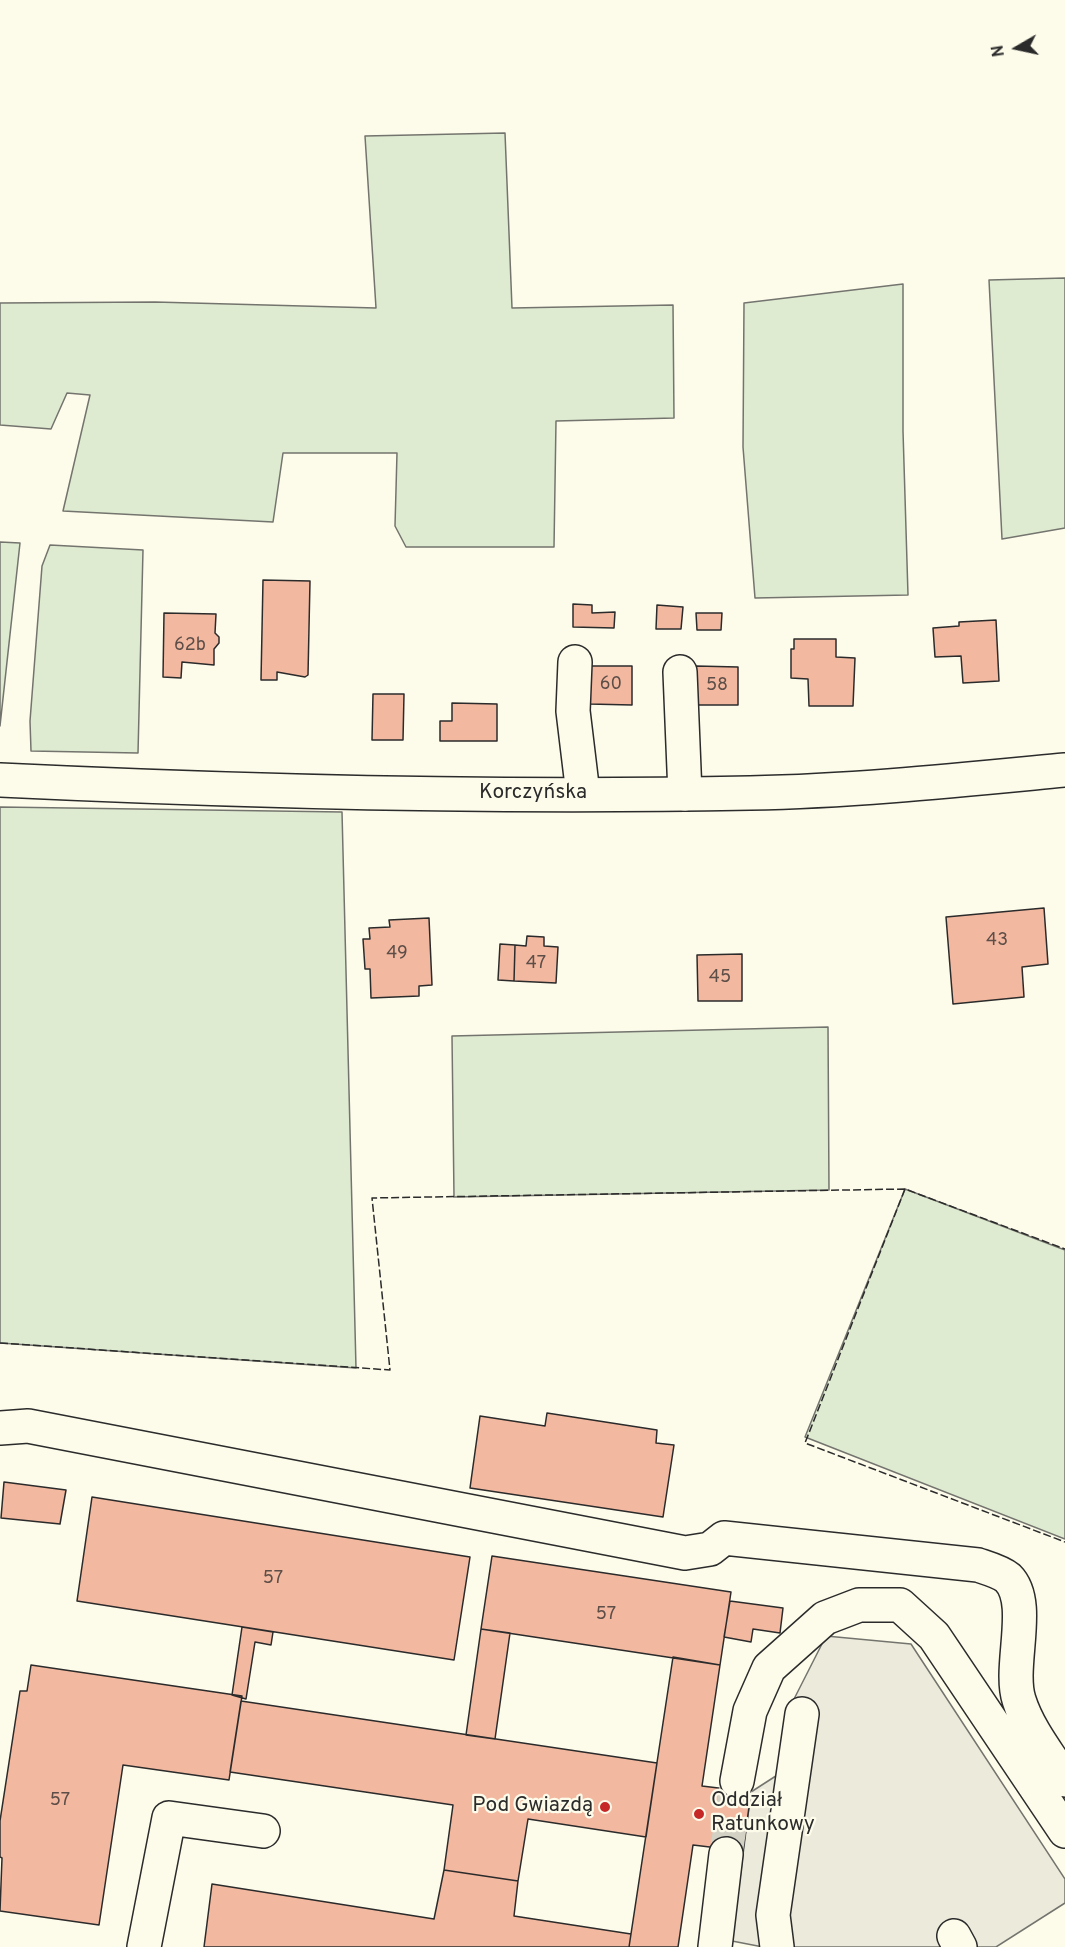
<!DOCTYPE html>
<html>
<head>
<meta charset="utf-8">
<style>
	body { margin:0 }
	#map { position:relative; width:1065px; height:1947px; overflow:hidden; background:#fdfbea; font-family:Overpass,sans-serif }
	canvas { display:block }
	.north { position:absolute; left:987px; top:18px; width:60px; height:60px; -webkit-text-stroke:4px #fdfbea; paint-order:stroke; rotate:261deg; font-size:16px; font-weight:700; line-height:24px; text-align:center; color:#2b2b2b }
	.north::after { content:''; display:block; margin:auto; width:21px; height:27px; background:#2b2b2b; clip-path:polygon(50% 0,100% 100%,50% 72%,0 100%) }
</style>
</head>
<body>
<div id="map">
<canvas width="1065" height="1947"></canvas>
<div class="north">N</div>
</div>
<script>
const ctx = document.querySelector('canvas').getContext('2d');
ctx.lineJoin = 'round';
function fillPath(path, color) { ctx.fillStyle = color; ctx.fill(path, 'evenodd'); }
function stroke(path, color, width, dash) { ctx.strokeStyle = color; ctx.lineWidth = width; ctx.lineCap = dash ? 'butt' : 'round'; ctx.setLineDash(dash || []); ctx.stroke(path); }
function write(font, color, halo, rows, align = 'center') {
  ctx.font = font + ' Overpass,sans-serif'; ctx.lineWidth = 4.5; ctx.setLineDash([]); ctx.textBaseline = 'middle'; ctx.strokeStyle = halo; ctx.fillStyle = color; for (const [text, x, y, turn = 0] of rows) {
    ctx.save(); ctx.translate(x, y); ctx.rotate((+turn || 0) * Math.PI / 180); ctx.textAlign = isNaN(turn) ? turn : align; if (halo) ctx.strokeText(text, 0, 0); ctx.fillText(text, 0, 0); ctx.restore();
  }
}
const green = new Path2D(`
	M505 133 512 308 673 305 674 418 556 421 554 547H406L395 526 397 453H283L273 522 63 511 90 395 67 393 51 429 0 425V303L155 302 376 308 365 136Z
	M1065 278V528L1002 539 989 280Z
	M903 284V431L908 595 755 598 743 447 744 303Z
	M0 542 20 543 0 726Z
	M50 545 143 550 138 753 31 751 30 721 42 566Z
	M0 807 342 812 356 1368 0 1343Z
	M828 1027 829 1190 454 1197 452 1036Z
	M905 1189 1065 1250V1539L805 1437Z`);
fillPath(green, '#deebd1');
stroke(green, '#74746e', 1.5);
const parking = new Path2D(`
	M826 1636 911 1644 1065 1879V1903L996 1947H763L732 1941 751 1792 782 1772 792 1703Z`);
fillPath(parking, '#eceadb');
stroke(parking, '#74746e', 1.5);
const building = new Path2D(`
	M263 580 310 581 308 675 305 677 277 672V680H261Z
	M573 604 592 605V613L615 612 614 628 573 627Z
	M657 605 683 607 681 629H656Z
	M164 613 216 614 215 633 219 637V643L214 649V665L182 662 181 678 163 677Z
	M696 613H722L721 630H697Z
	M996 620 999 681 963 683 961 656 935 657 933 628 959 626V622Z
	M794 639H836V657L855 658 853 706H809L808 679 791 678V649H794Z
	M590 666H632V705L589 704Z
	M696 666 738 667V705H696Z
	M373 694H404L403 740H372Z
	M452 703 497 704V741H440V721H452Z
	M1044 908 1048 964 1022 967 1024 997 953 1004 946 917Z
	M429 918 432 985 419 986V996L371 998 370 969H365L363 939H370L369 928 390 927 389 920Z
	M527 936 544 937V946L558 947 556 983 514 981 515 945 526 946Z
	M500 944 515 945 514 981 498 980Z
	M742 954V1001H698L697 955Z
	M547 1413 657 1430 656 1443 674 1445 663 1517 470 1488 480 1416 545 1426Z
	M4 1482 66 1490 60 1524 1 1518Z
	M92 1497 470 1557 454 1660 77 1601Z
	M492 1556 731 1592 720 1665 481 1629Z
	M730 1601 783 1608 780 1633 753 1629 751 1642 724 1637Z
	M242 1627 273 1632 271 1645 255 1642 246 1699 232 1695Z
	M481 1629 510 1633 495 1739 466 1735Z
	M673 1657 720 1665 702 1786 751 1792 743 1851 693 1845 678 1947H629Z
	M31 1665 242 1696 229 1780 123 1765 99 1925 0 1911 2 1858 0 1857V1821L20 1691H27Z
	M241 1701 657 1763 646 1837 528 1819 518 1881 444 1870 453 1805 230 1772Z
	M444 1870 518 1881 514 1916 631 1934 629 1947H204L212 1884 434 1919Z`);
fillPath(building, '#f2b8a0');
stroke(building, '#2b2b2b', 1.5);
stroke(new Path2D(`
	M726 1854 737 1781`), '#d3d1c4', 33, [33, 16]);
const minor = new Path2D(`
	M575 662 573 711 583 794
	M680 672 685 794
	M0 1428 28 1426 685 1553 710 1549 724 1538 978 1565C987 1568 1001 1572 1008 1578 1033 1603 1008 1666 1019 1700 1028 1729 1049 1755 1065 1780
	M737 1781 750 1711 769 1668 825 1618 859 1605H900L934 1636 1065 1831
	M954 1936 960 1947
	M144 1947 169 1818 263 1831
	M715 1947 726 1854
	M777 1947 773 1915 802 1714`);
const major = new Path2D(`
	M0 780C250 792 500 798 750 793 855 791 960 780 1065 770`);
stroke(minor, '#2b2b2b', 36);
stroke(major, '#2b2b2b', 36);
stroke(minor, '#fdfbea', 33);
stroke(major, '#fdfbea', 33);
stroke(new Path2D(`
	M905 1189 805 1443 1065 1542
	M0 1343 390 1370 372 1198 905 1189 1065 1249`), '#2b2b2b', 1.5, [8, 3]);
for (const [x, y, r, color] of [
	[605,1807,6,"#c62828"],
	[699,1814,6,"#c62828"]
]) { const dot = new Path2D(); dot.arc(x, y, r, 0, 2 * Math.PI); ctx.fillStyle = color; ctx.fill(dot); stroke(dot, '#fdfbea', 2); }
write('18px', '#5d4e48', null, [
	["62b",190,646],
	["60",611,685],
	["58",717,686],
	["43",997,941],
	["49",397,954],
	["47",536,964],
	["45",720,978],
	["57",273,1579],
	["57",606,1615],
	["57",60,1801]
]);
write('21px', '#2b2b2b', '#fdfbea', [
	["Korczyńska",533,794]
]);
write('21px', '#2b2b2b', '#fdfbea', [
	["Oddział",711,1802],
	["Ratunkowy",711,1826],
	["Pod Gwiazdą",593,1807,"right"]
], 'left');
</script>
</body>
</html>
